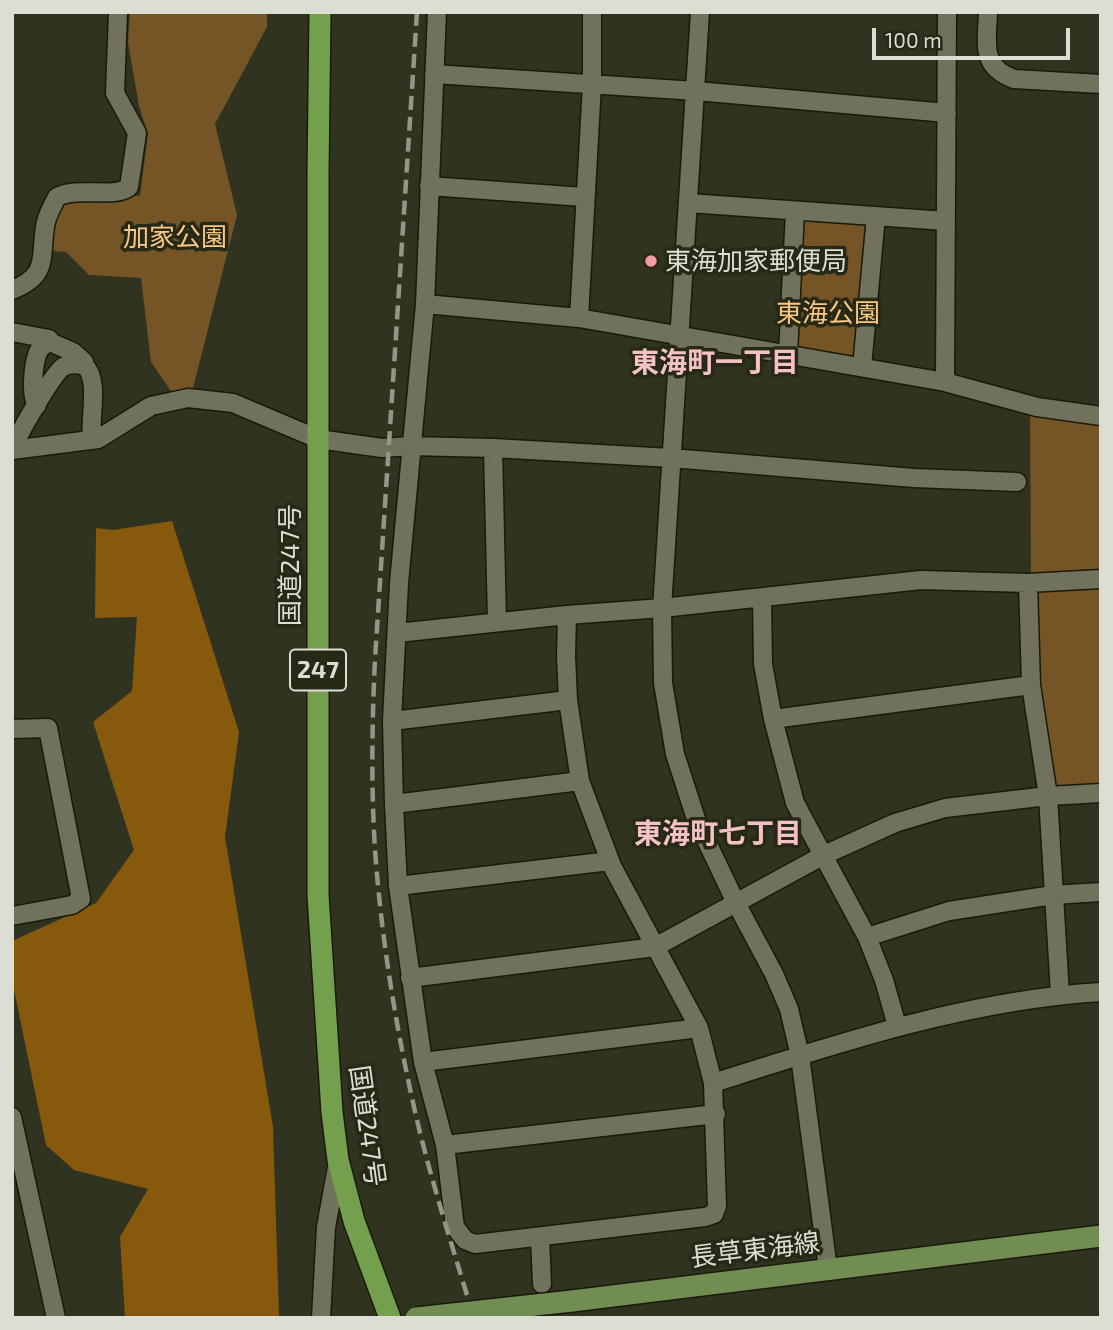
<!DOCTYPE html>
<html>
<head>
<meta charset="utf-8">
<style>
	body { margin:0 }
	#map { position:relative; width:1113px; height:1330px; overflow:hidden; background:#313321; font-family:"Exo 2",sans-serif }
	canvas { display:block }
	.frame { position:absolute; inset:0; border:14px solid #ddded3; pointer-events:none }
	.scale { position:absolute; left:872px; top:28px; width:198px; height:32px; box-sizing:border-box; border:4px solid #ddded3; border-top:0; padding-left:9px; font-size:21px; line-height:24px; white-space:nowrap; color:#ddded3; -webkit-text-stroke:5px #272917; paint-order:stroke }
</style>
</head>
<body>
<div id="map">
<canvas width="1113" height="1330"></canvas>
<div class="frame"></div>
<div class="scale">100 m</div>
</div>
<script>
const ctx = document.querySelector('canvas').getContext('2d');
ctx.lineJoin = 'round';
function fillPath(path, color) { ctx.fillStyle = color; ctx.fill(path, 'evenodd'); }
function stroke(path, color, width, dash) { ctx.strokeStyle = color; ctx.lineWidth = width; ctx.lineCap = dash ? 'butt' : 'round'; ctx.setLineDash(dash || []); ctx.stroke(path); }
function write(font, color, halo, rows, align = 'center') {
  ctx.font = font + ' "Exo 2","Noto Sans JP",sans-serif'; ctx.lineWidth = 7; ctx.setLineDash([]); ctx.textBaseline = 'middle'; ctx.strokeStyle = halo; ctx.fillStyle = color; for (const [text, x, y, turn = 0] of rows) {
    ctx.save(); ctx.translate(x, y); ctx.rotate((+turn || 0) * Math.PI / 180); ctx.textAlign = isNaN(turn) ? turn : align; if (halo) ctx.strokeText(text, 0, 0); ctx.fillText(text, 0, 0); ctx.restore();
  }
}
fillPath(new Path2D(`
	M130 12H267V27L215 124 237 215 192 392 173 394 151 362 141 278 89 275 66 252 52 251V229L59 203 72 195 140 196 148 134 139 106 128 42Z
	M805 217 869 222 856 360 791 355Z
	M1030 413 1101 425V572L1031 576Z
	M1101 584V793L1048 796 1034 592 1038 588Z`), '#755425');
fillPath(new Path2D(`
	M172 521 239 732 225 837 273 1127 279 1318H125L120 1237 148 1189 74 1170 46 1145 12 980V941L96 903 134 850 93 722 132 691 137 617 95 618 96 528 113 530Z`), '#86590d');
const minor = new Path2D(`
	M437 12 425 304 399 583 392 721 394 804 398 886 423 1062 445 1145 455 1227 465 1240 475 1244 705 1217 714 1214 717 1206 713 1083 699 1028 612 866 580 781 568 700 566 656 567 615
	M700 12 662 608 663 683 675 754 696 819 736 903 774 974 789 1009 800 1056 828 1269
	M988 12C987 43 980 67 1014 79L1101 84
	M434 74 696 91 947 113
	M429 186 584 197
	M688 203 946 221
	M12 290C49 275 40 259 45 227 46 216 52 207 57 197 79 186 114 199 129 187L137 133 115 93 118 12
	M425 304 579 318 945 382 1037 407 1101 416
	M579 318 592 84V12
	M12 332 49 339
	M788 354 795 211
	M862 367 876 216
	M945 382 947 12
	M37 405C30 397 33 358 40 349 43 345 45 344 50 342L73 352 84 362 83 365
	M493 448 497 622
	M12 450 98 439 151 406 188 398 233 403 318 439 382 448 411 446 493 448 671 458 914 478 1017 482
	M13 450C15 438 53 374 63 367 70 363 78 364 85 366 100 380 89 419 92 439
	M1028 583 1031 685
	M762 598 763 664 773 719 795 803 867 937 884 980 897 1026
	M397 633 567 615 662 608 921 580 1028 583 1101 579
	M773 719 1031 685 1048 796 1060 994
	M392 721 568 700
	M12 729 48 728 81 899 72 905 12 916
	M394 804 580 781
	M398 886 610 861
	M867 937 949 911 1053 895 1101 892
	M410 978 655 947 822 856 895 823 945 808 1048 796 1101 793
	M423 1062 699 1028
	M713 1083C839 1043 968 1000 1101 992
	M12 1117 56 1318
	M445 1145 716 1114
	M540 1237 542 1284
	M321 1318 326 1227 338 1162`);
const major = new Path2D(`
	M572 1301 1101 1236`);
const highway = new Path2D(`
	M320 12 318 175V895L332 1112 338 1160 354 1221 390 1318`);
stroke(minor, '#191a09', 21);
stroke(major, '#191a09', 24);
stroke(highway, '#191a09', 24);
stroke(minor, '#70725e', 18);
stroke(major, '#728d54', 21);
stroke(highway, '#749f4d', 21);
stroke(new Path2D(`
	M417 12 375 659C372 722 371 787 375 850 381 933 394 1016 412 1098 428 1172 452 1245 474 1318`), '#949688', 4.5, [14, 7]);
const majorBridge = new Path2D(`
	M416 1318 572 1301`);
stroke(majorBridge, '#191a09', 24, []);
stroke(majorBridge, '#728d54', 21);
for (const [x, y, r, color] of [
	[651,261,7,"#f49aa2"]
]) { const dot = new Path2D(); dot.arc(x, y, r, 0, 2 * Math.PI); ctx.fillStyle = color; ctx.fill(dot); stroke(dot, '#272917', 2.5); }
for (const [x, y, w] of [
	[318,670,56]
]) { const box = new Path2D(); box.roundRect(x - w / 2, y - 20.5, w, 41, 5); ctx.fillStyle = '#272917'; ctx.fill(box); stroke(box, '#ddded3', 2); }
write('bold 24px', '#ddded3', null, [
	["247",318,670]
]);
write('26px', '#fbc782', '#272917', [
	["加家公園",175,237],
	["東海公園",828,313]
]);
write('26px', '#ddded3', '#272917', [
	["東海加家郵便局",665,261]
], 'left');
write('26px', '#ddded3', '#272917', [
	["国道247号",290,565,-90],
	["国道247号",367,1126,82],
	["長草東海線",755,1250,-7]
]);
write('bold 28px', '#f5c1c4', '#272917', [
	["東海町一丁目",715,363],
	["東海町七丁目",718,834]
]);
</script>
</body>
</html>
